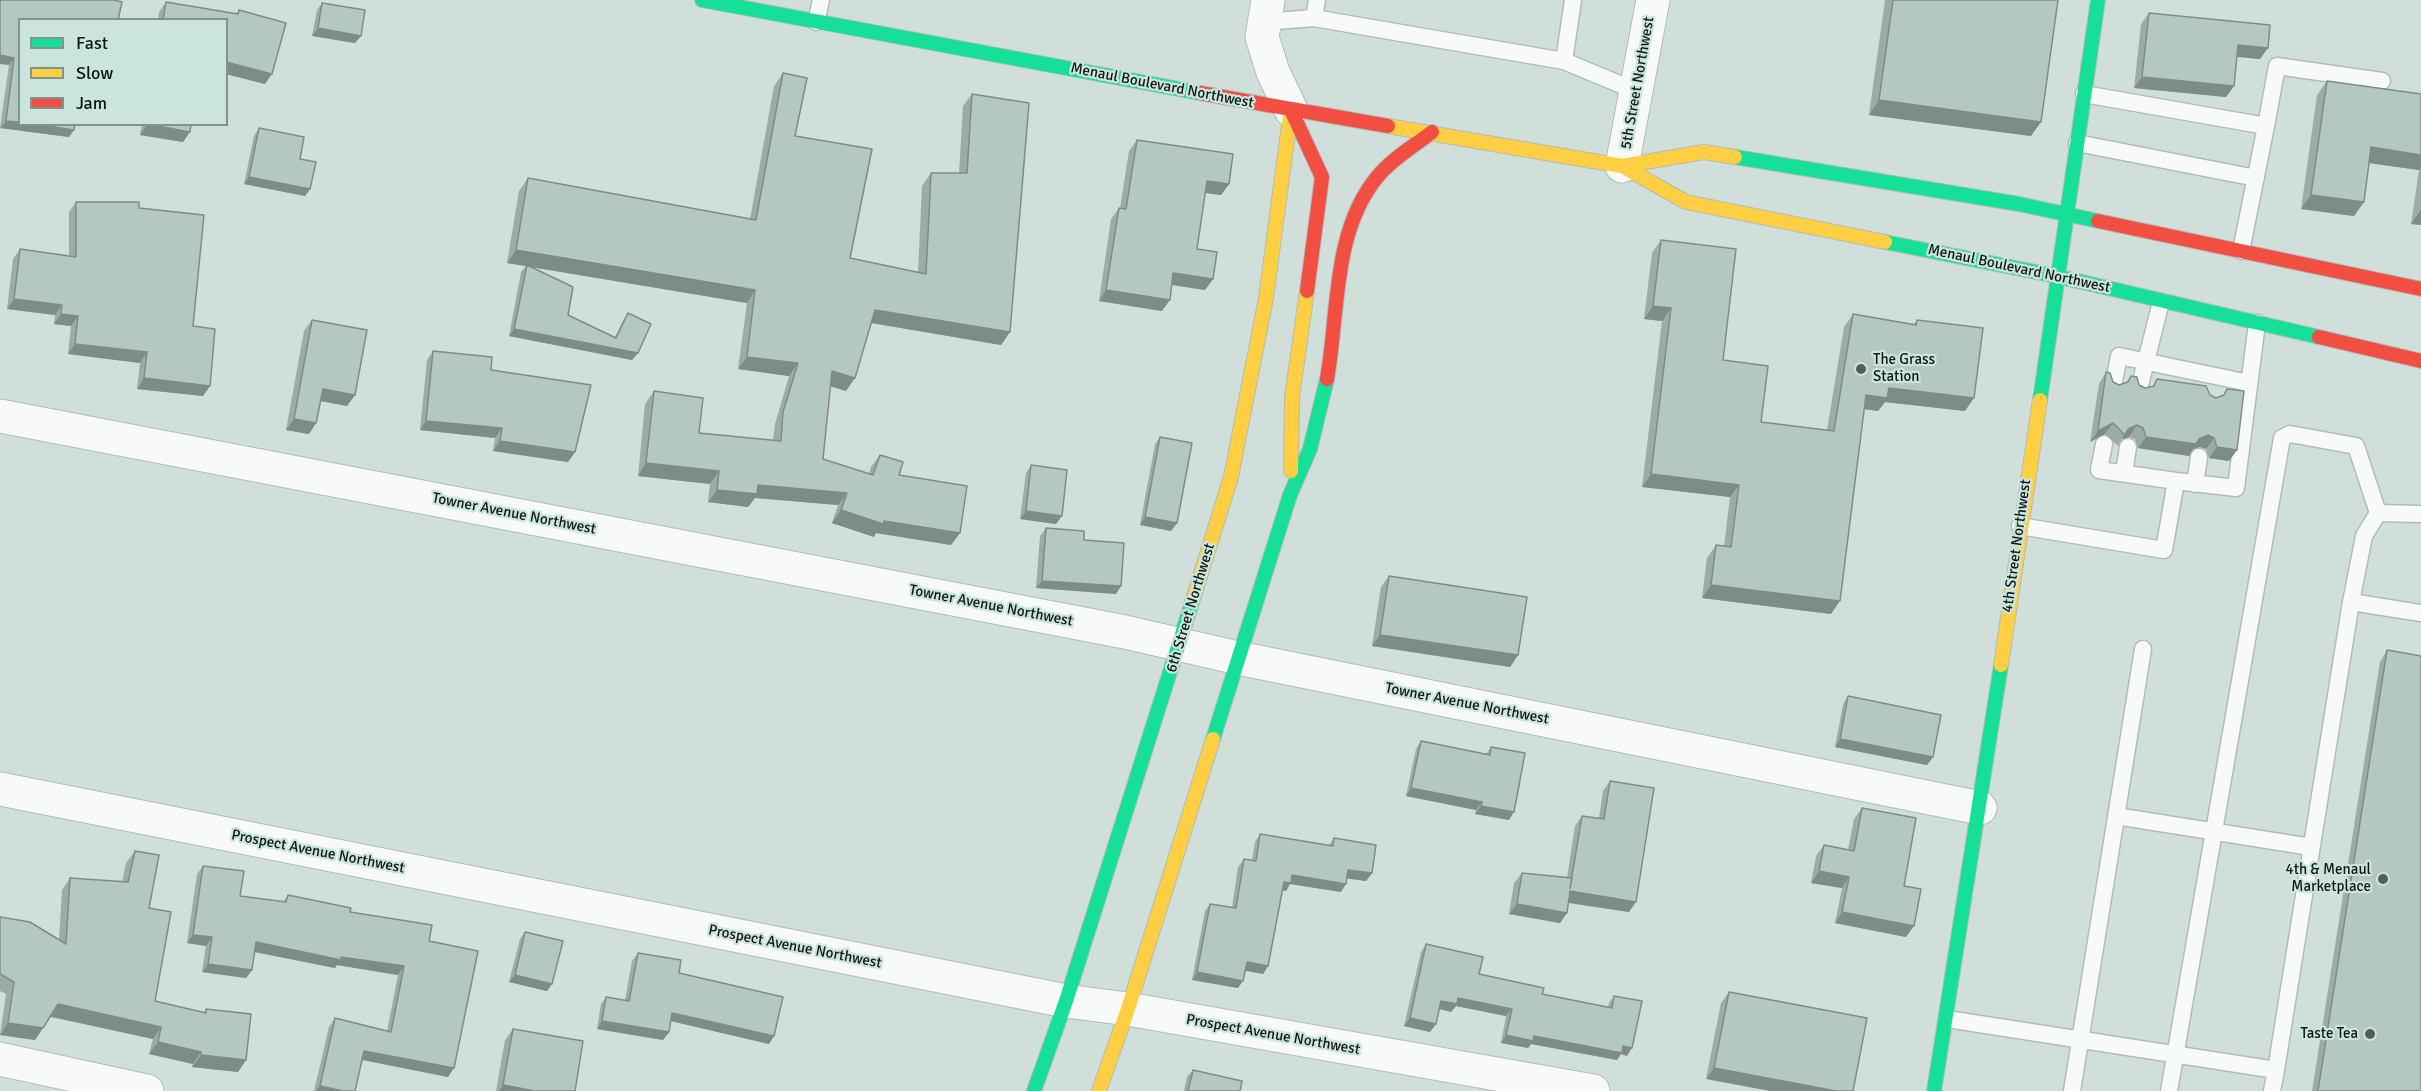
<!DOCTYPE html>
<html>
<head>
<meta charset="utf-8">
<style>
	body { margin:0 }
	#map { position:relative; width:2421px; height:1091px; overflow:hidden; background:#d1dfdb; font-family:Signika,sans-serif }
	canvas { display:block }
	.legend { position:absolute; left:18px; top:18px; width:210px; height:108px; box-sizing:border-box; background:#cbe5dd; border:2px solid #80938d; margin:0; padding:8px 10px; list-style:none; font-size:18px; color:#0f1816 }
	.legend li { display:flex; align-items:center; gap:12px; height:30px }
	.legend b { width:30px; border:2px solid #80938d }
</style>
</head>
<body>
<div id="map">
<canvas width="2421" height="1091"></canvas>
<ul class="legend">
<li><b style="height:8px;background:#16e098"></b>Fast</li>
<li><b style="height:8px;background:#ffcf43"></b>Slow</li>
<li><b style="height:8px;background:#f24e42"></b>Jam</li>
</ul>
</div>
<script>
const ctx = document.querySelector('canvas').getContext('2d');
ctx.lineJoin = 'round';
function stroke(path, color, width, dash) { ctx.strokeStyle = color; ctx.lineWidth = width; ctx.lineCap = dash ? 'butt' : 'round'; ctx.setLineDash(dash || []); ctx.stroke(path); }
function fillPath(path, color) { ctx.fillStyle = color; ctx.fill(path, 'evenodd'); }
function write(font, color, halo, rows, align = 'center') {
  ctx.font = font + ' Signika,sans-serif'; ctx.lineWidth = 4.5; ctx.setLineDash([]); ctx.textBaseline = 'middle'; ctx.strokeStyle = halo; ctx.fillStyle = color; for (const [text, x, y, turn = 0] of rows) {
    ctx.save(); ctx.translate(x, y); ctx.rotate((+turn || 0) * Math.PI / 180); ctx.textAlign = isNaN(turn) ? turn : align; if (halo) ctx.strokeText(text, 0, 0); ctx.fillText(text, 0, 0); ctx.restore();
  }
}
const lane = new Path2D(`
	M1314 18 1317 0
	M816 22 821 0
	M1264 22 1314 18 1564 61 1636 91
	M1564 61 1573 0
	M2084 94 2266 126 2277 66 2382 81
	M2077 143 2256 178
	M2241 251 2266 126
	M2113 386 2119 356 2249 383
	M2139 389 2161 302
	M2104 444 2099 470 2176 481
	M2124 473 2128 447
	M2195 484 2199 457
	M2020 526 2164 550 2176 481 2236 488 2257 323
	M2351 602 2421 613
	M2116 816 2311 847
	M1947 1019 2276 1070 2351 602 2364 536 2378 513 2421 514
	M2072 1091 2143 649
	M2169 1091 2282 438 2290 434 2356 446 2378 513
	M2272 1091 2276 1070`);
const street = new Path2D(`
	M1268 0 1262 37 1273 72 1291 110
	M1622 166 1653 0
	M0 416 1125 632 1238 658 1980 808
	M0 789 1066 1001 1128 1009 1593 1091
	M0 1059 147 1091`);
const fast = new Path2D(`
	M702 0 1200 93
	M1735 157 2019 204 2098 221
	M1885 242 2056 276 2319 337
	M2040 400 2098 0
	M1213 739 1290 495 1310 449 1327 379
	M1034 1091 1066 1001 1194 596
	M1934 1091 2001 665`);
const slow = new Path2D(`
	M1388 126 1622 166 1704 152 1735 157
	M1622 166 1686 202 1885 242
	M1291 471 1292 397 1307 291
	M1194 596 1231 477 1266 298 1291 110
	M2001 665 2040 400
	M1099 1091 1128 1009 1213 739`);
const jam = new Path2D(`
	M1200 93 1388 126
	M1291 110 1322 177 1307 291
	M2098 221 2421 289
	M2319 337 2421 361
	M1327 379C1339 312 1332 231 1378 176 1393 158 1414 146 1432 132`);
stroke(lane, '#b1bcb9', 19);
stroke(street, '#b1bcb9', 35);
stroke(fast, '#b1bcb9', 16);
stroke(slow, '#b1bcb9', 16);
stroke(jam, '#b1bcb9', 16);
stroke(lane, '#f8fafa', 16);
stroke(street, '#f8fafa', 33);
stroke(fast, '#16e098', 14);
stroke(slow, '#ffcf43', 14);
stroke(jam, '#f24e42', 14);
fillPath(new Path2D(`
	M1885 0H2058L2031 136 1869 115Z
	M166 2 237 14 239 10 265 84 226 74V20H158L159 12Z
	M322 3 361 36 355 43 312 36 317 10Z
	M2149 13 2260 59 2237 57 2234 86 2226 97 2134 88 2141 24Z
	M20 20 69 137 0 128 9 65Z
	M783 73 795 136 850 258 918 272 922 186 931 173H959L963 106 972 94 1010 332 1001 345 871 323 846 391 830 386 823 459 869 474 871 467 880 455 899 475 951 545 876 533 874 537 832 523 838 505 755 498 748 507 708 502 710 484 638 476 645 404 654 391 699 433 773 440 775 424 789 376 738 369 747 303 531 267 568 315 615 337 623 321 628 313 638 353 632 360 509 336 521 272 526 266 507 263 519 191 528 178 750 219 774 86Z
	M2327 81 2421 94V225L2411 224 2419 170 2369 163 2364 202 2354 216 2301 209 2317 95Z
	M142 124H191L183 142 140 135Z
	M259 128 300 159 310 189 305 196 244 184 254 136Z
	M1137 140 1229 184 1221 195 1205 193 1197 249 1213 279 1205 290 1172 285 1162 311 1099 301 1111 219 1119 208H1120L1129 151Z
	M76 202 139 208 193 326 210 386 203 396 137 389 140 363 68 354 71 326 54 324 55 315 7 309 13 259 20 249 69 256V212Z
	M1661 240 1723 360 1761 422 1827 430 1844 327 1853 314 1914 324 1917 320 1965 411 1885 402 1878 411 1864 409 1831 614 1702 598 1707 558 1716 545 1724 546 1730 497 1642 487 1662 321 1644 319 1652 253Z
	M312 320 355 395 347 406 321 401 316 423 309 434 286 430 304 331Z
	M433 351 491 370 575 452 568 462 493 451 495 438 420 430 427 360Z
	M2106 372 2113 382 2119 385 2126 383 2131 376 2139 385 2145 388 2153 386 2157 379 2210 395 2216 398 2223 396 2227 389 2237 450 2229 461 2209 458 2206 449 2200 447 2193 449 2189 456 2138 448 2135 439 2129 437 2122 439 2118 446 2105 434 2090 442 2099 384Z
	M1160 437 1177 523 1171 531 1140 525 1155 444Z
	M1031 465 1056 524 1020 519 1026 473Z
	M1046 528 1084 540 1116 594 1036 588 1040 536Z
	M1389 576 1518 655 1510 667 1372 646 1381 587Z
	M2387 650 2421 1091H2312L2380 662Z
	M1848 696 1933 757 1927 765 1835 747 1843 704Z
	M1421 741 1486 754 1491 747 1509 820 1475 814 1476 810 1406 796 1416 749Z
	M1610 781 1629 912 1569 903 1560 923 1509 914 1514 883 1522 873 1567 878 1575 826 1582 816 1599 818 1603 791Z
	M1862 808 1904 886 1906 937 1835 923 1842 888 1811 883 1816 856 1824 845 1848 850 1854 819Z
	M1260 834 1329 845 1334 838 1372 873 1366 881 1347 878 1341 892 1290 884 1286 891 1282 890 1268 966 1263 974 1245 970 1238 988 1192 980 1205 911 1210 904 1232 908 1238 867 1244 859 1252 861 1255 842Z
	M135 851 149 908 155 1001 204 1013 206 1009 246 1060 238 1072 192 1067 193 1064 149 1054 153 1039 50 1017 35 1040 0 1035 6 994 0 991V917L59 939 62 890 70 878 122 882 126 863Z
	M203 866 240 896 283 902 288 895 350 912 429 941 448 1077 362 1060 355 1091H314L329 1027 335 1018 387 1031 398 975 337 965 335 968 254 952 252 970 246 978 202 972 206 946 187 943 197 874Z
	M525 932 552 984 547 991 509 982 520 939Z
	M1426 944 1479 974 1542 994 1608 1007 1609 1003 1614 996 1627 1056 1621 1054 1617 1060 1531 1044 1528 1048 1501 1043 1506 1016 1456 1006 1451 1012 1439 1009 1436 1024 1430 1032 1404 1026 1421 952Z
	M638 953 679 973 774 1036 769 1044 670 1021 669 1032 663 1040 597 1029 601 1004 606 997 625 1000 632 961Z
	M1729 992 1867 1018 1706 1079 1721 1003Z
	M513 1029 575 1091H496L505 1040Z
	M1193 1070 1240 1091H1184L1187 1077Z`), '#9baca7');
fillPath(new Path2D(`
	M318 28 361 36 355 43 312 36Z
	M2238 45 2268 48 2260 59 2230 56Z
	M0 55 14 58 9 65 0 64Z
	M226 62 272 74 265 84 226 74Z
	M2142 77 2234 86 2226 97 2134 88Z
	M1879 100 2041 122 2031 136 1869 115Z
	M6 121 20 122V124H35L74 130 69 137 0 128Z
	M147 125 190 132 183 142 140 135Z
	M2371 147 2421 155V167L2419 170 2361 162Z
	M249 177 310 189 305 196 244 184Z
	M1207 181 1229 184 1221 195 1199 192Z
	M2311 195 2364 202 2354 216 2301 209Z
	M2421 210V225L2411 224Z
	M516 250 755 290 747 303 507 263Z
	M1173 273 1213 279 1205 290 1166 284Z
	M1106 290 1170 300 1162 311 1099 301Z
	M14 299 62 305 55 315 7 309Z
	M1653 306 1671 308 1662 321 1644 319Z
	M875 310 1010 332 1001 345 866 322Z
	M61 314 78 316 71 326 54 324Z
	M514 329 638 353 632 360 509 336Z
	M75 344 147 352 140 363 68 354Z
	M747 357 798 363 789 376 738 369Z
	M832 371 855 378 846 391 823 384Z
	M144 378 210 386 203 396 137 389Z
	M1889 388 1974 398 1965 411 1885 402 1878 411 1857 408 1866 395Z
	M323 389 355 395 347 406 315 400Z
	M294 419 316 423 309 434 286 430Z
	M426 421 502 428 495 438 420 430Z
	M2113 423 2105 434 2090 442 2098 431Z
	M2137 425 2129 437 2122 439 2128 429Z
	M2208 435 2214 438 2206 449 2200 447 2193 449 2189 456 2138 448 2146 437 2199 439Z
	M500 441 575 452 568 462 493 451Z
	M2217 447 2237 450 2229 461 2209 458Z
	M646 463 719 471 710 484 638 476Z
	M1651 474 1739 485 1730 497 1642 487Z
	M758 485 847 493 838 505 755 498 748 507 708 502 717 490Z
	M841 510 960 533 951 545 876 533 874 537 832 523Z
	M1026 511 1062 516 1056 524 1020 519Z
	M1145 517 1177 523 1171 531 1140 525Z
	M1042 581 1121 586 1116 594 1036 588Z
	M1711 585 1840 601 1831 614 1702 598Z
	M1380 635 1518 655 1510 667 1372 646Z
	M1840 739 1933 757 1927 765 1835 747Z
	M1411 788 1482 802 1476 810 1406 796Z
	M1481 806 1514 812 1509 820 1475 814Z
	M1348 870 1372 873 1366 881 1343 878Z
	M1819 871 1849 877 1842 888 1811 883Z
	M1292 875 1346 884 1341 892 1290 884 1286 891 1278 889 1284 882Z
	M1570 891 1636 902 1629 912 1563 902Z
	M1517 904 1567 913 1560 923 1509 914Z
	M1842 912 1914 926 1906 937 1835 923Z
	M193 935 212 937 206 946 187 943Z
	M256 942 341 957 404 966 398 975 337 965 335 968 250 951Z
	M1247 962 1268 966 1263 974 1241 970Z
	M208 964 252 970 246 978 202 972Z
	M1197 972 1243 981 1238 988 1192 980Z
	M515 975 552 984 547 991 509 982Z
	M1458 998 1512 1009 1506 1016 1456 1006 1451 1012 1436 1008 1441 1001Z
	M58 1004 161 1027 153 1039 49 1016Z
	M672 1013 774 1036 769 1044 667 1020Z
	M1410 1018 1436 1024 1430 1032 1404 1026Z
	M602 1021 669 1032 663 1040 597 1029Z
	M8 1023 43 1028 35 1040 0 1035Z
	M1506 1035 1534 1036 1623 1046 1632 1048 1627 1056 1621 1054 1617 1060 1531 1044 1528 1048 1501 1043Z
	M158 1042 201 1052 193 1064 149 1054Z
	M364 1051 454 1068 448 1077 358 1059Z
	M201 1055 246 1060 238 1072 192 1067Z
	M1714 1068 1836 1091H1770L1706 1079Z
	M503 1085 535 1091H499Z
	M320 1086 343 1091H316Z`), '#7e8c88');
const building = new Path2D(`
	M0 0H114L122 2 118 20H20V122L6 121 14 58 0 55Z
	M1893 0H2058L2041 122 1879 100Z
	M166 2 238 14 239 10 286 23 272 74 226 62V20H163Z
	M322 3 365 10 361 36 318 28Z
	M2149 13 2270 25 2268 48 2238 45 2234 86 2142 77Z
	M783 73 807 78 795 136 872 149 850 258 926 274 931 173H967L972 94 1029 103 1010 332 875 310 855 378 832 371 823 459 873 475 880 455 903 462 899 475 967 486 960 533 884 521 883 524 841 510 847 493 758 485 757 494 717 490 719 471 646 463 654 391 703 398 699 433 781 441 783 412 798 363 747 357 755 290 516 250 528 178 756 220Z
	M2327 81 2421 94V155L2371 147 2364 202 2311 195Z
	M35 124H75L74 130Z
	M147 124H191L190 132Z
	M259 128 304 137 300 159 316 162 310 189 249 177Z
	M1137 140 1233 154 1229 184 1207 181 1197 249 1217 252 1213 279 1173 273 1170 300 1106 290 1119 208 1126 209Z
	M76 202H139V208L204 215 193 326 215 329 210 386 144 378 147 352 75 344 78 316 61 314 62 305 14 299 20 249 76 257Z
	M1661 240 1736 249 1723 360 1768 366 1761 422 1834 431 1853 314 1916 325 1917 320 1983 328 1974 398 1889 388 1887 398 1866 395 1840 601 1711 585 1716 545 1731 547 1739 485 1651 474 1671 308 1653 306Z
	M527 265 573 287 568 315 616 338 628 313 651 324 638 353 514 329Z
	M312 320 367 330 355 395 323 389 316 423 294 419Z
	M433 351 492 357 491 370 591 385 575 452 500 441 502 428 426 421Z
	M2106 372 2110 373 2113 382 2119 385 2128 382 2131 376 2137 377 2139 385 2145 388 2154 386 2157 379 2206 386 2210 395 2216 398 2224 395 2227 389 2244 391 2237 450 2217 447 2214 438 2208 435 2199 439 2196 444 2146 437 2143 428 2137 425 2128 429 2125 435 2113 423 2098 431Z
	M1160 437 1192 443 1177 523 1145 517Z
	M1031 465 1067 470 1062 516 1026 511Z
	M1046 528 1084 531V540L1124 543 1121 586 1042 581Z
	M1389 576 1527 597 1518 655 1380 635Z
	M2387 650 2421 656V1091H2318Z
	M1848 696 1941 715 1933 757 1840 739Z
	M1421 741 1490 755 1491 747 1525 753 1514 812 1481 806 1482 802 1411 788Z
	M1610 781 1654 788 1636 902 1570 891 1567 913 1517 904 1522 873 1572 878 1570 888 1582 816 1604 819Z
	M1862 808 1916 818 1904 886 1921 889 1914 926 1842 912 1849 877 1819 871 1824 845 1854 851Z
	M1260 834 1333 846 1334 838 1376 845 1372 873 1348 870 1346 884 1292 875 1291 883 1284 882 1268 966 1247 962 1243 981 1197 972 1210 904 1236 908 1244 859 1256 861Z
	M135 851 159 855 149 908 171 912 155 1001 206 1013V1009L251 1014 246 1060 201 1055V1052L158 1042 161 1027 58 1004 43 1028 8 1023 14 982 0 974V917L30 922 66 944 70 878 128 882Z
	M203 866 244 871 240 896 286 902 288 895 351 908 350 912 432 925 429 941 478 951 454 1068 364 1051 355 1091H343L320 1086 335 1018 391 1032 404 966 341 957V960L256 942 252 970 208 964 212 937 193 935Z
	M525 932 563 941 552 984 515 975Z
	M1426 944 1483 957 1479 974 1544 988 1542 994 1612 1008 1614 996 1642 1001 1632 1048 1623 1046 1622 1053 1534 1036 1533 1041 1506 1035 1512 1009 1458 998 1457 1004 1441 1001 1436 1024 1410 1018Z
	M638 953 681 960 679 973 783 997 774 1036 672 1013 669 1032 602 1021 606 997 629 1001Z
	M1729 992 1867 1018 1853 1091H1836L1714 1068Z
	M513 1029 583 1041 575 1091H535L503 1085Z
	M1193 1070 1242 1081 1240 1091H1188Z`);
fillPath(building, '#b4c8c2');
stroke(building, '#7e8c88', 1.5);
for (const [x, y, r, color] of [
	[1861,369,6,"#535e5b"],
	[2383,879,6,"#535e5b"],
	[2370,1034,6,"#535e5b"]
]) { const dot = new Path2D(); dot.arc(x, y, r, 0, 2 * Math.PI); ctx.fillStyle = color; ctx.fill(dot); stroke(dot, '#cbe5dd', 2); }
write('15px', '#0f1816', '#cbe5dd', [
	["5th Street Northwest",1638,83,-80],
	["Menaul Boulevard Northwest",1162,86,11],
	["Menaul Boulevard Northwest",2019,269,12],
	["Towner Avenue Northwest",514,514,11],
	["4th Street Northwest",2017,546,-82],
	["Towner Avenue Northwest",991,606,11],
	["6th Street Northwest",1191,608,-73],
	["Towner Avenue Northwest",1467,704,11],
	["Prospect Avenue Northwest",318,852,11],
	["Prospect Avenue Northwest",795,947,11],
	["Prospect Avenue Northwest",1273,1035,10]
]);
write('15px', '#0f1816', '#cbe5dd', [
	["The Grass",1873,360,"left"],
	["Station",1873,377,"left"],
	["4th & Menaul",2371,870],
	["Marketplace",2371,887],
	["Taste Tea",2358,1034]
], 'right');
</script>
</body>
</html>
